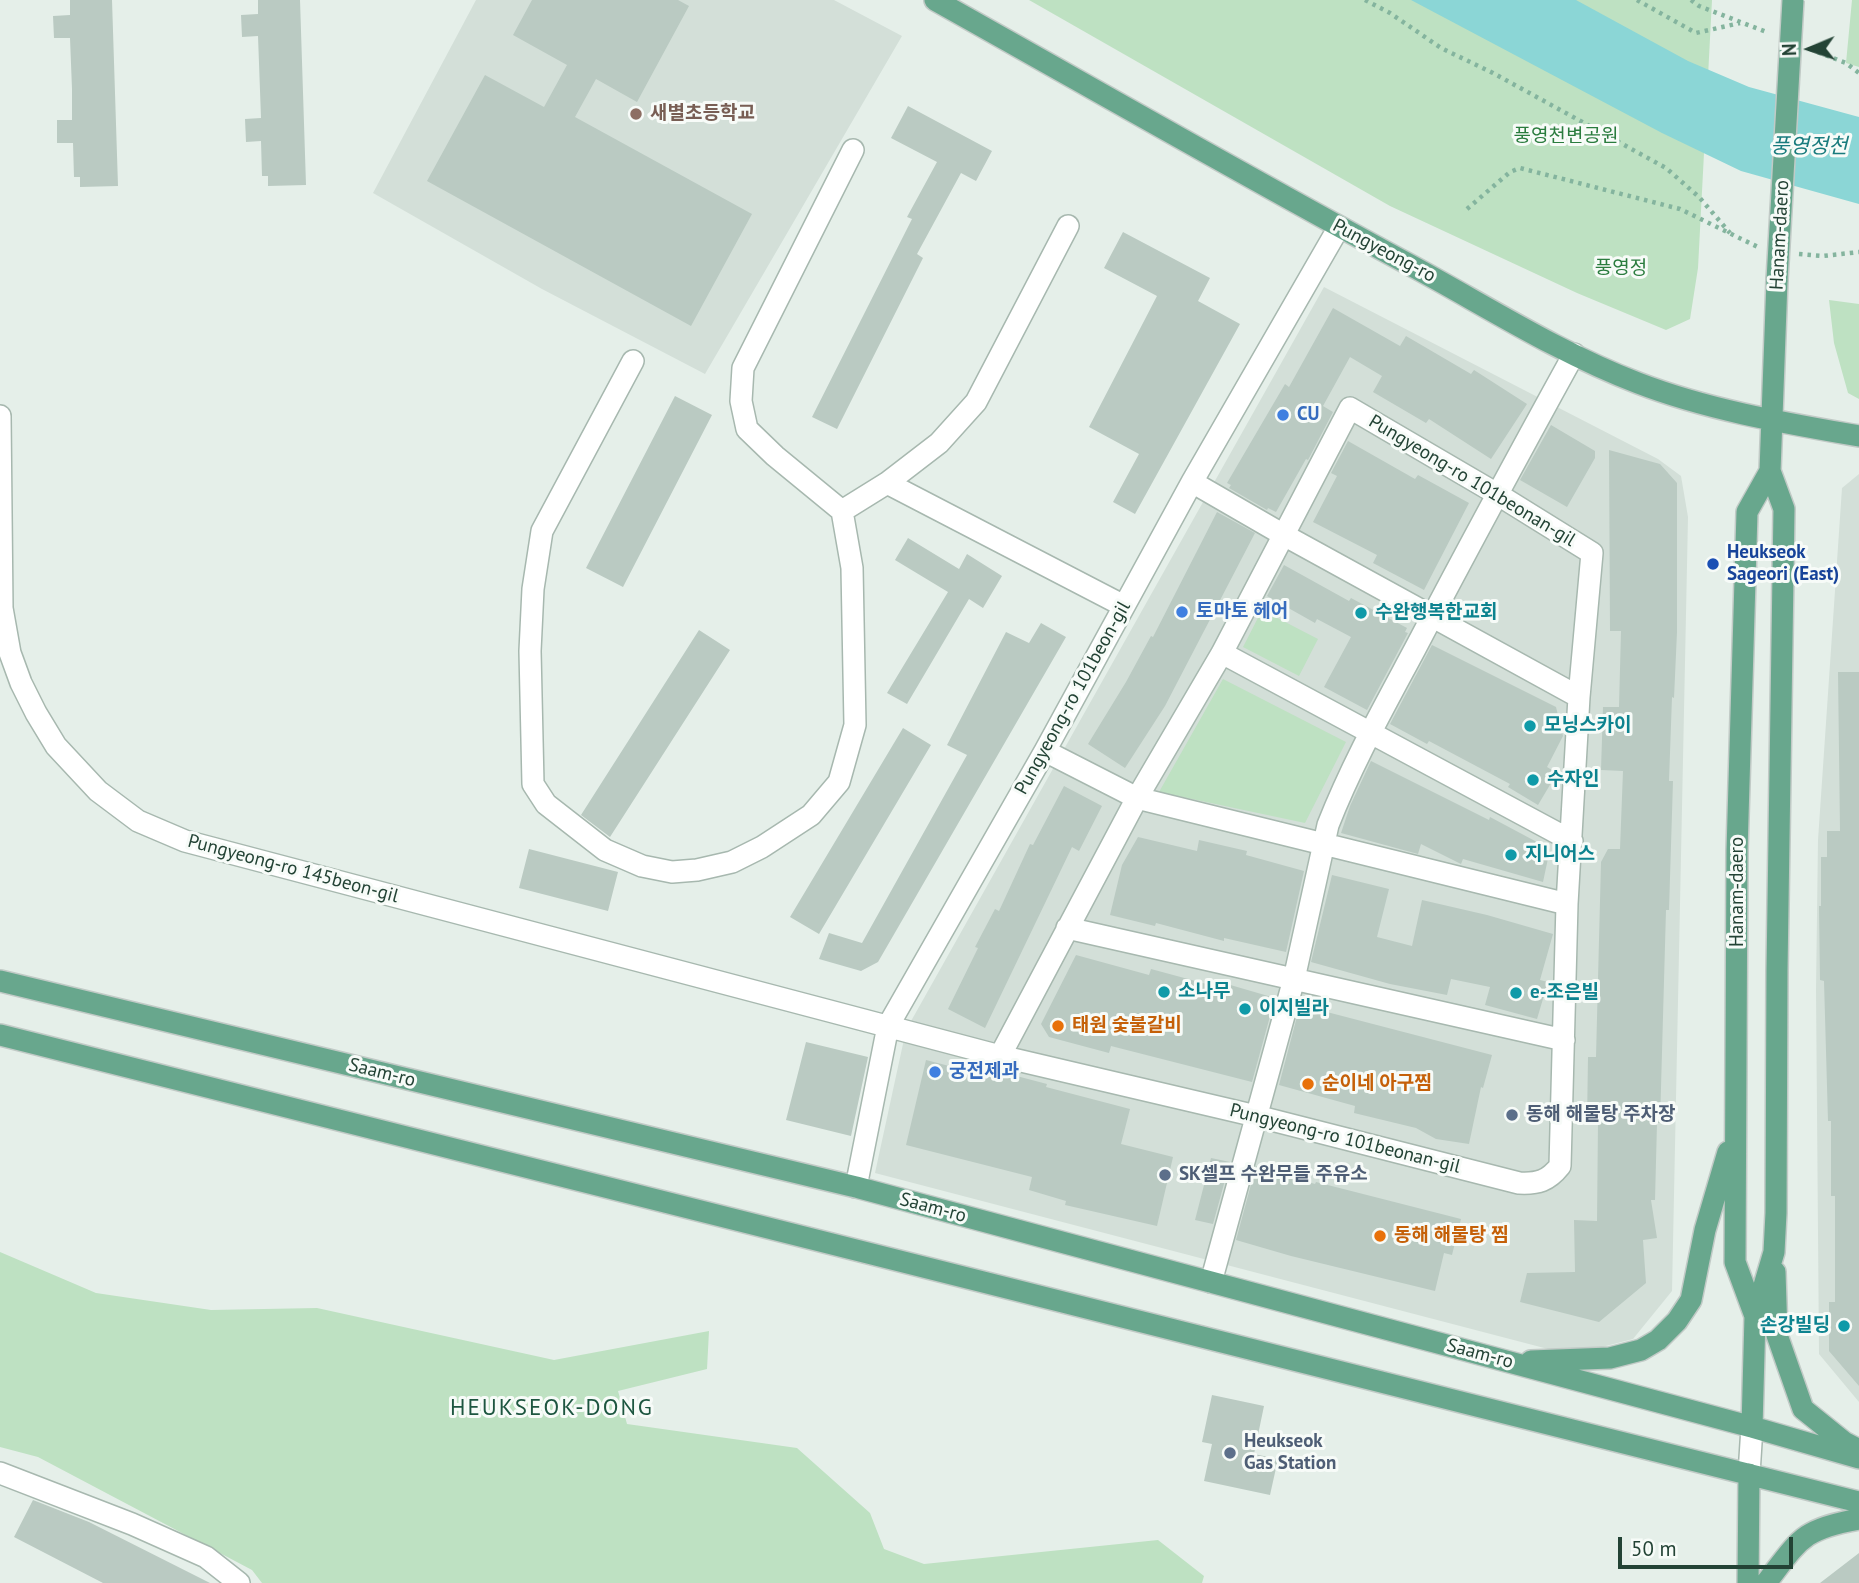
<!DOCTYPE html>
<html>
<head>
<meta charset="utf-8">
<style>
	body { margin:0 }
	#map { position:relative; width:1859px; height:1583px; overflow:hidden; background:#e5efe9; font-family:"PT Sans",sans-serif }
	canvas { display:block }
	.north { position:absolute; left:1775px; top:14px; width:70px; height:70px; -webkit-text-stroke:5px #f7fbf8; paint-order:stroke; rotate:268deg; font-size:19px; font-weight:700; line-height:28px; text-align:center; color:#234335 }
	.north::after { content:''; display:block; margin:auto; width:24px; height:32px; background:#234335; clip-path:polygon(50% 0,100% 100%,50% 72%,0 100%) }
	.scale { position:absolute; left:1618px; top:1537px; width:175px; height:32px; box-sizing:border-box; border:4px solid #234335; border-top:0; padding-left:9px; font-size:21px; line-height:24px; white-space:nowrap; color:#234335; -webkit-text-stroke:5px #f7fbf8; paint-order:stroke }
</style>
</head>
<body>
<div id="map">
<canvas width="1859" height="1583"></canvas>
<div class="north">N</div>
<div class="scale">50 m</div>
</div>
<script>
const ctx = document.querySelector('canvas').getContext('2d');
ctx.lineJoin = 'round';
function fillPath(path, color) { ctx.fillStyle = color; ctx.fill(path, 'evenodd'); }
function stroke(path, color, width, dash) { ctx.strokeStyle = color; ctx.lineWidth = width; ctx.lineCap = dash ? 'butt' : 'round'; ctx.setLineDash(dash || []); ctx.stroke(path); }
function write(font, color, halo, rows, align = 'center') {
  ctx.font = font + ' "PT Sans","Noto Sans KR",sans-serif'; ctx.lineWidth = 6; ctx.setLineDash([]); ctx.textBaseline = 'middle'; ctx.strokeStyle = halo; ctx.fillStyle = color; for (const [text, x, y, turn = 0] of rows) {
    ctx.save(); ctx.translate(x, y); ctx.rotate((+turn || 0) * Math.PI / 180); ctx.textAlign = isNaN(turn) ? turn : align; if (halo) ctx.strokeText(text, 0, 0); ctx.fillText(text, 0, 0); ctx.restore();
  }
}
fillPath(new Path2D(`
	M476 0H834L902 36 705 374 542 289 373 193Z
	M1324 287 1658 459 1681 476 1688 517 1672 1291 1633 1339 1571 1355 875 1173 906 1030Z
	M1859 474V1402L1819 1354 1816 990 1818 840 1842 488Z`), '#d3dfd8');
fillPath(new Path2D(`
	M1029 0H1712L1698 268 1690 319 1666 330 1577 293 1390 206Z
	M1852 0H1859V67L1846 63Z
	M1829 300 1859 304V399L1848 393 1834 343Z
	M1262 610 1318 639 1299 676 1243 647Z
	M1223 679 1346 742 1305 823 1159 792Z
	M0 1252 96 1293 211 1310 317 1308 554 1360 709 1331 707 1369 618 1391 627 1424 797 1448 870 1513 884 1549 924 1564 1158 1540 1204 1576 1202 1583H262L252 1570 38 1457 0 1447Z`), '#bee1c2');
fillPath(new Path2D(`
	M1411 0H1576L1688 61 1749 87 1859 117V204L1741 171 1662 133Z`), '#8bd6d6');
fillPath(new Path2D(`
	M70 0H112L118 186 80 187V177H74L73 143H57V120H72V89L70 38H54L53 16 70 15Z
	M258 0H300L306 185 268 186V176H262L261 141 246 142 245 119 261 118 258 36 242 37 241 15 258 14Z
	M532 0H678L689 6 637 102 596 79 575 117 752 214 691 326 427 181 485 75 544 107 567 65 513 35Z
	M908 106 992 151 976 181 961 173 917 254 923 258 837 429 812 417 912 219 907 217 937 162 891 138Z
	M1123 232 1210 278 1198 301 1240 324 1135 514 1113 502 1139 454 1089 427 1157 296 1104 268Z
	M1333 308 1400 346 1406 336 1471 374 1474 370 1527 404 1491 459 1429 419 1426 423 1373 392 1382 376 1350 357 1323 406 1333 412 1308 460 1306 459 1276 512 1268 508 1267 510 1229 488 1231 485 1227 483 1285 384 1289 387Z
	M675 396 712 415 623 587 586 568Z
	M1551 425 1595 451V458L1567 507 1520 480Z
	M1348 441 1415 479 1418 475 1469 503 1424 590 1373 563 1377 555 1313 522 1337 476 1331 473Z
	M1609 450 1660 464 1677 483V632L1674 698 1672 697 1669 781H1673L1669 910H1666L1660 1123H1657L1655 1200H1651L1657 1238 1643 1240 1646 1283 1599 1322 1520 1302 1527 1273 1575 1272 1574 1220 1597 1221 1598 1122H1587L1588 1057H1596L1601 862 1608 849H1620L1623 771 1601 770 1603 707H1619L1621 631H1610Z
	M1217 512 1255 533 1165 706 1125 768 1088 744 1126 682 1151 636 1153 637Z
	M908 538 959 569 967 554 1002 576 983 608 969 599 907 704 887 693 948 592 895 560Z
	M1284 565 1349 601 1351 598 1407 628 1405 632 1408 633 1367 710 1324 687 1351 637 1317 619 1315 623 1267 596Z
	M1041 623 1066 637 878 962 861 971 819 959 829 933 862 943 967 755 947 745 1006 632 1029 643Z
	M699 630 730 650 610 837 581 815Z
	M1432 645 1556 707 1563 736 1547 767 1557 773 1538 805 1508 787 1510 784 1429 741 1427 744 1390 724Z
	M1838 672H1859V1386L1829 1351V1302H1835V1196H1831V1121H1828L1824 981 1820 980 1819 906H1821V857H1827V831H1840Z
	M903 728 931 745 819 934 790 917Z
	M1371 761 1489 820 1490 817 1550 849 1543 882 1463 859 1461 864 1421 844 1418 854 1341 833 1350 806Z
	M1064 786 1102 806 1079 851 1072 847 985 1028 948 1009 978 948 975 947 995 909 999 911 1030 844 1033 845Z
	M1138 837 1197 851 1199 840 1247 851 1246 855 1304 871 1286 952 1224 938V941L1156 923 1155 926 1110 915 1122 865Z
	M529 849 618 872 608 911 519 888Z
	M1332 875 1389 889 1377 937 1412 946 1422 900 1487 915 1553 934 1540 980 1548 982 1537 1019 1485 1005 1490 987 1451 979 1447 995 1390 984 1311 962Z
	M1076 955 1149 975 1151 969 1225 989 1227 984 1275 998 1252 1082 1111 1046 1109 1053 1049 1037 1041 1024Z
	M1300 1005 1492 1055 1483 1088 1481 1087 1469 1144 1436 1139 1416 1128 1354 1113 1355 1106 1279 1085Z
	M806 1042 868 1057 851 1136 786 1120Z
	M926 1060 953 1067 955 1061 967 1063 1047 1084 1046 1087 1130 1109 1121 1144 1173 1157 1157 1226 1065 1205 1066 1201 1029 1190 1032 1177 906 1145Z
	M1211 1158 1230 1162 1213 1224 1195 1220Z
	M1256 1166 1315 1184 1316 1182 1461 1219 1452 1255 1444 1253 1435 1291 1291 1256 1236 1240Z
	M1212 1395 1264 1406 1254 1454 1278 1459 1270 1495 1204 1481 1212 1444 1202 1442Z
	M33 1500 89 1522 210 1583H103L14 1537Z
	M1859 1553V1583H1820Z`), '#bacac2');
const minor = new Path2D(`
	M633 361 542 531 533 589 530 651 533 784 546 804 605 850 642 866 672 872 697 870 732 862 762 847 811 815 839 782 855 725 852 568 842 511 775 456 747 429 741 401 743 368 853 150
	M0 416 2 608 10 653 21 683 36 713 56 746 98 791 138 821 185 841 1000 1056 1256 1116 1519 1183C1538 1184 1548 1181 1560 1166L1567 904 1579 697 1592 553 1497 494 1350 408 1222 653 1137 798 1000 1056
	M1192 482 1282 534 1579 697
	M887 483 1124 606
	M842 511 887 483 939 443 976 402 1068 226
	M1222 653 1572 841
	M1045 751 1137 798 1567 904
	M1067 928 1564 1040
	M856 1187 888 1026 1045 751 1192 482 1339 227
	M1211 1282 1294 979 1328 825C1352 764 1384 707 1415 649 1467 550 1520 452 1574 354
	M0 1473 132 1524 206 1557 239 1583
	M1749 1474 1752 1427`);
const major = new Path2D(`
	M935 0C1094 89 1252 180 1412 266 1486 306 1559 353 1638 383 1708 410 1785 423 1859 436
	M0 981 856 1187 1752 1427 1859 1458
	M0 1035 1859 1502
	M1775 1272 1777 1335 1803 1409 1844 1442 1859 1450
	M1755 1316 1735 1262 1737 851 1747 512 1770 471
	M1531 1361 1610 1358 1641 1350 1658 1340 1677 1321 1691 1300 1705 1230 1728 1152
	M1752 1427 1755 1316 1774 1252 1776 1213 1777 970 1784 509 1770 471 1777 280
	M1748 1583 1749 1474
	M1766 1583C1800 1539 1802 1529 1859 1519`);
stroke(minor, '#a7b8af', 24);
stroke(major, '#c1cac6', 24);
stroke(new Path2D(`
	M1365 0 1390 13 1441 48 1493 73 1666 168 1699 197 1730 233
	M1637 0 1696 33 1740 23
	M1691 0 1699 6 1769 33
	M1810 49 1846 63 1859 73
	M1467 209 1510 172 1520 168 1680 209 1760 248
	M1799 254 1823 256 1859 252`), '#84b49e', 4.5, [3.5, 5]);
stroke(minor, '#fff', 21);
stroke(major, '#68a78d', 21);
const majorBridge = new Path2D(`
	M1777 280 1793 0`);
stroke(majorBridge, '#c1cac6', 24, []);
stroke(majorBridge, '#68a78d', 21);
for (const [x, y, r, color] of [
	[636,114,7,"#8d6e63"],
	[1283,415,7,"#3f7fe0"],
	[1713,564,7,"#1a4fb4"],
	[1182,612,7,"#3f7fe0"],
	[1361,613,7,"#0f9aa8"],
	[1530,726,7,"#0f9aa8"],
	[1533,780,7,"#0f9aa8"],
	[1511,855,7,"#0f9aa8"],
	[1164,992,7,"#0f9aa8"],
	[1516,993,7,"#0f9aa8"],
	[1245,1009,7,"#0f9aa8"],
	[1058,1026,7,"#e8710a"],
	[935,1072,7,"#3f7fe0"],
	[1308,1084,7,"#e8710a"],
	[1512,1115,7,"#5c6f8a"],
	[1165,1175,7,"#5c6f8a"],
	[1380,1236,7,"#e8710a"],
	[1844,1326,7,"#0f9aa8"],
	[1230,1453,7,"#5c6f8a"]
]) { const dot = new Path2D(); dot.arc(x, y, r, 0, 2 * Math.PI); ctx.fillStyle = color; ctx.fill(dot); stroke(dot, '#f7fbf8', 2.5); }
write('bold 19px', '#785e54', '#f7fbf8', [
	["새별초등학교",650,114]
], 'left');
write('19px', '#2a7c3e', '#f7fbf8', [
	["풍영천변공원",1566,137],
	["풍영정",1621,269]
]);
write('19px', '#234335', '#f7fbf8', [
	["Hanam-daero",1780,235,-87],
	["Pungyeong-ro",1384,251,28],
	["Pungyeong-ro 101beonan-gil",1472,481,31],
	["Pungyeong-ro 101beon-gil",1073,698,-61],
	["Pungyeong-ro 145beon-gil",293,869,15],
	["Hanam-daero",1738,892,-90],
	["Saam-ro",382,1073,14],
	["Pungyeong-ro 101beonan-gil",1345,1139,14],
	["Saam-ro",933,1208,15],
	["Saam-ro",1480,1354,15]
]);
write('bold 19px', '#366cbe', '#f7fbf8', [
	["CU",1297,415],
	["토마토 헤어",1196,612],
	["궁전제과",949,1072]
], 'left');
write('bold 19px', '#164399', '#f7fbf8', [
	["Heukseok",1727,553],
	["Sageori (East)",1727,575]
], 'left');
write('bold 19px', '#0d838f', '#f7fbf8', [
	["수완행복한교회",1375,613],
	["모닝스카이",1544,726],
	["수자인",1547,780],
	["지니어스",1525,855],
	["소나무",1178,992],
	["e-조은빌",1530,993],
	["이지빌라",1259,1009],
	["손강빌딩",1830,1326,"right"]
], 'left');
write('bold 19px', '#c56008', '#f7fbf8', [
	["태원 숯불갈비",1072,1026],
	["순이네 아구찜",1322,1084],
	["동해 해물탕 찜",1394,1236]
], 'left');
write('bold 19px', '#4e5e75', '#f7fbf8', [
	["동해 해물탕 주차장",1526,1115],
	["SK셀프 수완무들 주유소",1179,1175],
	["Heukseok",1244,1442],
	["Gas Station",1244,1464]
], 'left');
write('italic 21px', '#197b7d', '#f7fbf8', [
	["풍영정천",1809,147]
]);
ctx.letterSpacing = '2px';
write('23px', '#1d5640', '#f7fbf8', [
	["HEUKSEOK-DONG",552,1408]
]);
ctx.letterSpacing = '0px';
</script>
</body>
</html>
